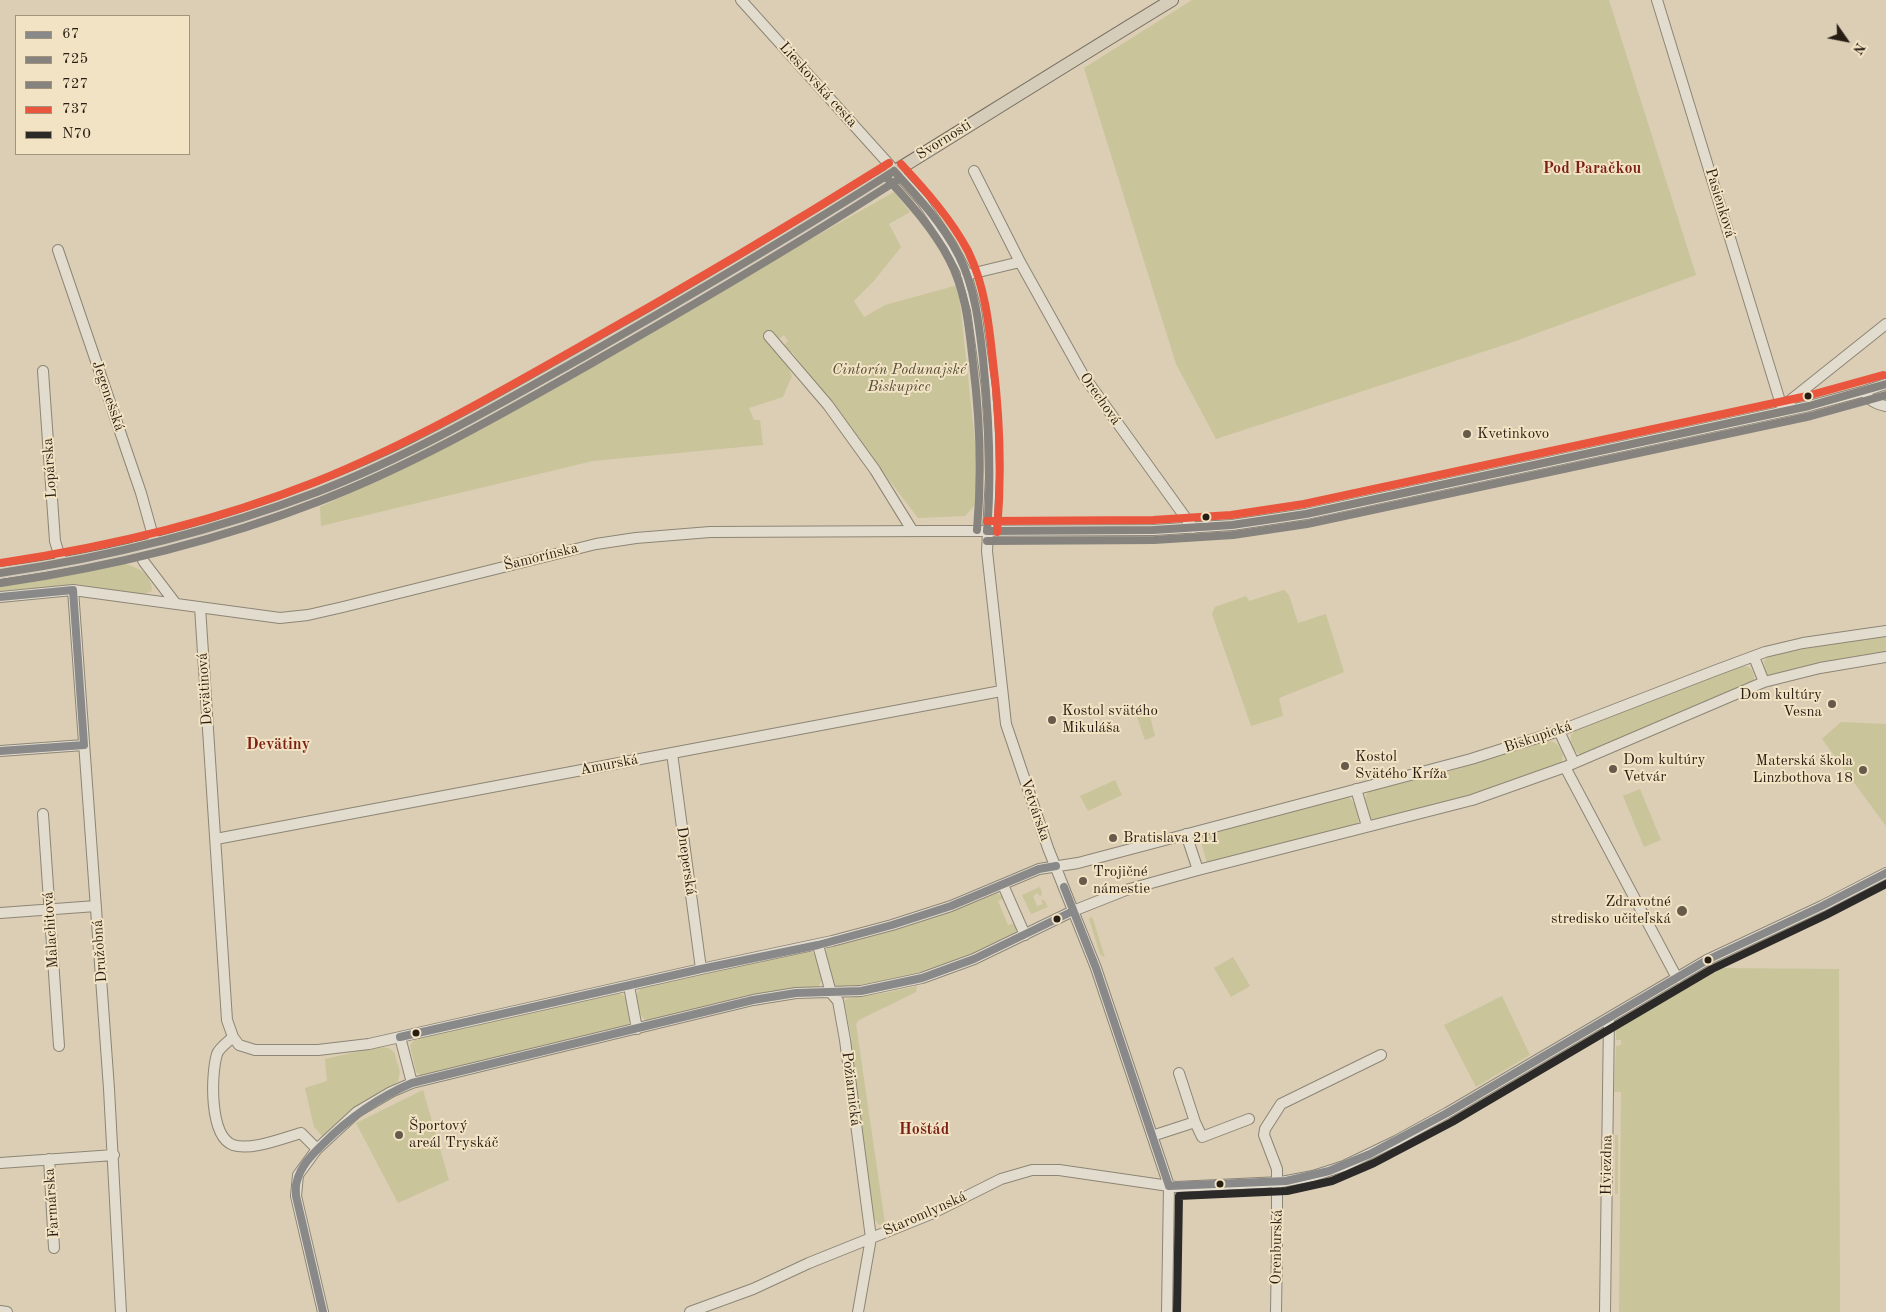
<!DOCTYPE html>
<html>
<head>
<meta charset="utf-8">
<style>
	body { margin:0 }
	#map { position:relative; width:1886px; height:1312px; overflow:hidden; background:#dbceb4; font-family:"Old Standard TT",serif }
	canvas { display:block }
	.legend { position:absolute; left:15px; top:15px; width:175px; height:140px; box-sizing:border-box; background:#f2e3c4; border:1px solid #a1947d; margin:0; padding:6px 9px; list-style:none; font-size:15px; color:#271d13 }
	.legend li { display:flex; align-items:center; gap:10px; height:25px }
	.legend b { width:25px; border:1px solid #a1947d }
	.north { position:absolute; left:1821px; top:15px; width:50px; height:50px; -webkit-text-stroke:4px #f2e3c4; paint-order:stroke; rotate:123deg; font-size:14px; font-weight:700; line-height:20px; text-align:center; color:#271d13 }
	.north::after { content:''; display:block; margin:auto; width:18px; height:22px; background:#271d13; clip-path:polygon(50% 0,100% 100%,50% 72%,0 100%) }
</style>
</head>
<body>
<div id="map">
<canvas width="1886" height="1312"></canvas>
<ul class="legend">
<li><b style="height:6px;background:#898989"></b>67</li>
<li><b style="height:6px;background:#86827e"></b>725</li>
<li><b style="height:6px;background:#86827e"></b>727</li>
<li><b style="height:6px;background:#ea553d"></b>737</li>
<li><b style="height:6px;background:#2b2a29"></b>N70</li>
</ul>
<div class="north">N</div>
</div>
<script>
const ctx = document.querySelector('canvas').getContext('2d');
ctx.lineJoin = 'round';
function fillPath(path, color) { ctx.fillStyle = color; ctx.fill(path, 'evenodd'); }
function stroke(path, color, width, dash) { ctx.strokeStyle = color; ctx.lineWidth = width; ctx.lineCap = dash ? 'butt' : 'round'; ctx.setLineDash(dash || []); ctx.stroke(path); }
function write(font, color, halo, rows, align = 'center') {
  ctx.font = font + ' "Old Standard TT",serif'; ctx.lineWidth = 4; ctx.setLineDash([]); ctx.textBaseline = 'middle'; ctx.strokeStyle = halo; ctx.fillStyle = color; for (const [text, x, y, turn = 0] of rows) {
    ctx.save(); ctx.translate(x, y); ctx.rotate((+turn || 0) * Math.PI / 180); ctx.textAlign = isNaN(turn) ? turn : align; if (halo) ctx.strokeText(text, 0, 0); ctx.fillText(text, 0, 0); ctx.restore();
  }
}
fillPath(new Path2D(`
	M1192 0H1609L1696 275 1513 342 1216 439 1176 364 1084 68Z
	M894 192 910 212 889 224 901 247 873 282 854 301 864 317 885 305 958 285 981 498 965 516 918 518 792 352 790 353 784 345 788 341 784 335 779 339 773 331 792 376 783 397 749 408 754 420H760L763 445 593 461 321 526 320 507 419 461Z
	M122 563C138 568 151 572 152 591L143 594 75 584 0 591V582L106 564Z
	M1284 590 1289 595 1298 623 1326 614 1344 672 1279 698 1283 716 1251 726 1212 614 1215 607 1246 596 1249 601Z
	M1886 636V653L1768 676 1765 673 1764 661 1768 656 1839 642Z
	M1742 666C1751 666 1755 671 1754 681L1582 755C1573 752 1570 745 1571 735L1575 731Z
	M1148 708 1155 736 1145 740 1135 711Z
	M1841 722 1886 724V826L1822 739Z
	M1548 741C1556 741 1560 747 1563 754L1562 762 1558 766 1468 797 1376 820 1371 819C1366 812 1362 798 1369 791L1448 772Z
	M1115 780 1122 795 1088 811 1080 796Z
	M1640 789 1661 840 1644 847 1623 796Z
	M1347 796C1356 803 1362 815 1357 825L1207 864 1199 834Z
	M1040 887 1042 894 1040 897 1038 893 1033 896 1037 906 1043 904 1041 899 1045 901 1048 907 1031 914 1022 895Z
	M997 893 1004 898 998 901 1008 925 1015 923 1017 927 1015 934C995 943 976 954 956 962 936 970 850 996 834 985 831 974 822 956 828 946L903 928Z
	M1091 917 1093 919 1105 958 1100 954 1089 919Z
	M806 950C820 951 820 969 822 980L818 987 648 1021C638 1017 637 1005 636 995L641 988Z
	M1233 957 1250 986 1231 997 1214 968Z
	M1717 968 1839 969 1840 1312H1619L1621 1092H1614L1616 1046 1621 1045V1040H1616V1028L1621 1021Z
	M917 986 916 992 859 1020 856 1024 885 1223 879 1225 873 1217 850 1041 852 1040 844 1001 849 998 885 993Z
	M620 993C631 998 636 1021 625 1027L422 1076 416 1072 415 1068 410 1045 416 1038Z
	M1502 996 1530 1055 1476 1087 1444 1025Z
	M378 1047 389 1048 394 1052 400 1072 398 1081 392 1087 355 1108 324 1138 314 1127 305 1088 327 1081 325 1059Z
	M423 1090 449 1180 398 1203 356 1123Z
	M1615 1135H1618V1194H1615Z`), '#c9c49a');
const minor = new Path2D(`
	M741 0 922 201 951 244 965 270 976 310 987 388 990 433 991 477 987 551 1006 724 1048 848 1096 968 1169 1186 1167 1312
	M1657 0 1783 411
	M974 171 1020 262 1083 375 1193 528
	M58 250 141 493 155 543
	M966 275 1020 262
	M769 336 828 405 875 470 912 530
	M43 371 55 541 62 564
	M1865 391C1869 401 1876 404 1886 406
	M1782 407 1886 324
	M136 547 144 562 176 604
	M73 590 109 1089 121 1312
	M0 597 73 590 280 618 308 615 343 607 596 544 636 538 710 532 1153 530 1232 525 1306 514 1809 406 1865 391 1886 384
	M200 607 227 1020 233 1037C228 1042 219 1048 217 1054 211 1074 209 1136 233 1145 251 1151 283 1138 301 1133L317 1149
	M1754 657 1764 682
	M1559 731 1574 763
	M0 751 84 745
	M672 753 701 969
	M1565 767 1677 978
	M1356 789 1367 826
	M43 814 59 1046
	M1186 834 1198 870
	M216 839 1001 691
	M1003 885 1025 935
	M0 913 96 906
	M818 945 831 993 838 1001 845 1040 871 1238 858 1312
	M629 986 637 1029
	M233 1037 239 1045 255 1050H318L369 1044 701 969 832 941 892 925 951 906 1039 869 1078 863 1471 759 1559 731 1714 671 1765 652 1803 643 1886 631
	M400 1037 412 1083
	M1195 1122 1202 1137 1249 1119
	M1152 1136 1195 1122 1179 1073
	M49 1159 54 1248
	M0 1163 114 1155
	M0 1311 7 1312
	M323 1312 296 1196 298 1175 317 1149 357 1112 391 1092 412 1083 753 1000 796 993 861 991 922 978 974 959 1073 911 1126 890 1198 870 1472 800 1565 767 1764 682 1820 668 1886 657
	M690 1312 753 1289 809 1263 931 1214 1001 1179 1032 1170H1059L1176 1187 1281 1182 1313 1176 1344 1166 1396 1141 1447 1113 1707 960 1822 906 1886 873
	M1276 1312 1277 1245V1169L1264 1135 1265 1129 1281 1104 1381 1055
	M1605 1312 1609 1018`);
const major = new Path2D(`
	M0 573C143 554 287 512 416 448 489 412 559 370 630 330 814 225 991 110 1172 0`);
stroke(minor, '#8d8575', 12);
stroke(major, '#746d5f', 14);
stroke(minor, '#e2dcce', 10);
stroke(major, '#d6ccba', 12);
stroke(new Path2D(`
	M0 597 73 590 84 745 0 751
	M1064 887 1096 968 1169 1186
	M400 1037 701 969 818 945 892 925 951 906 1039 869 1056 866
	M1169 1186 1286 1181 1329 1171 1370 1154 1447 1113 1707 960 1822 906 1886 873
	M323 1312 296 1196C296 1191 295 1186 297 1181 301 1165 313 1154 323 1144 350 1117 377 1098 412 1083L753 1000 796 993 861 991 922 978 974 959 1073 911`), '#898989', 8);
stroke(new Path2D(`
	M894 171C918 197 943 224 959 256 975 288 979 324 983 359 989 417 992 473 987 531
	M987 531 1153 530 1232 525 1306 514 1809 406 1886 384
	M0 573C109 557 214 531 317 492 410 456 496 406 583 357 688 297 792 236 894 171`), '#86827e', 8);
stroke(new Path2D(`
	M887 178C910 203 933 229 949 259 966 291 969 327 973 363 980 419 982 474 977 530
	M987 541 1154 540 1233 535 1307 524 1811 416 1886 395
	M1 583C111 567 217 541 320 501 413 465 500 415 587 366 692 306 797 245 899 179`), '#86827e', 8);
stroke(new Path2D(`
	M901 164C926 191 951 219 968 251 985 286 989 324 993 362 1000 418 1002 475 997 532
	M987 521 1153 520 1231 515 1304 504 1807 396 1883 375
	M0 563C108 547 214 522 315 482 407 445 493 396 579 347 684 288 787 227 889 163`), '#ea553d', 8);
stroke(new Path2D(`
	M1177 1312 1179 1196 1287 1191 1332 1181 1374 1163 1452 1122 1712 969 1826 915 1886 884`), '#2b2a29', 8);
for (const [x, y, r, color] of [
	[1808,396,4.5,"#271d13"],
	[1467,434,5,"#665b4b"],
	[1206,517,4.5,"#271d13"],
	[1832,704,5,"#665b4b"],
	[1052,720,5,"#665b4b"],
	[1345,766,5,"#665b4b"],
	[1613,769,5,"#665b4b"],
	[1863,770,5,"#665b4b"],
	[1113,838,5,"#665b4b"],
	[1083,881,5,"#665b4b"],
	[1682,911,6,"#665b4b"],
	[1057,919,4.5,"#271d13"],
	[1708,960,4.5,"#271d13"],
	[416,1033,4.5,"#271d13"],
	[399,1135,5,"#665b4b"],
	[1220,1184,4.5,"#271d13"]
]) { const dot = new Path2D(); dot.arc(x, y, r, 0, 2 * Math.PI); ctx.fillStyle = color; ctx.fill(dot); stroke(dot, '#f2e3c4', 2); }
write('15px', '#271d13', '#f2e3c4', [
	["Lieskovská cesta",818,85,48],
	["Svornosti",944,140,-32],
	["Pasienková",1720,203,73],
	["Jegenešská",108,396,71],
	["Orechová",1100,399,55],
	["Lopárska",50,468,-94],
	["Šamorínska",541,557,-14],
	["Devätinová",205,689,-94],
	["Biskupická",1538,737,-19],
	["Amurská",609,765,-11],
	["Vetvárska",1035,810,71],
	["Dneperská",686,861,82],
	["Malachitová",51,930,-94],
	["Družobná",100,951,-94],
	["Požiarnická",851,1089,83],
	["Hviezdna",1607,1165,-89],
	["Farmárska",52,1203,-94],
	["Staromlynská",925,1214,-24],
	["Orenburská",1277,1247,-89]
]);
write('italic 15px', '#534d35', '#f2e3c4', [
	["Cintorín Podunajské",899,370],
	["Biskupice",899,387]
]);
write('15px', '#271d13', '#f2e3c4', [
	["Kvetinkovo",1477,434],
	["Dom kultúry",1822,695,"right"],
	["Vesna",1822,712,"right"],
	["Kostol svätého",1062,711],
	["Mikuláša",1062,728],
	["Kostol",1355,757],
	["Svätého Kríža",1355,774],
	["Dom kultúry",1623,760],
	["Vetvár",1623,777],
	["Materská škola",1853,761,"right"],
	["Linzbothova 18",1853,778,"right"],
	["Bratislava 211",1123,838],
	["Trojičné",1093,872],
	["námestie",1093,889],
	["Zdravotné",1671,902,"right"],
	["stredisko učiteľská",1671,919,"right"],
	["Športový",409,1126],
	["areál Tryskáč",409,1143]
], 'left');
write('bold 16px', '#7a1f14', '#f2e3c4', [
	["Pod Paračkou",1592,169],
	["Devätiny",278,745],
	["Hoštád",924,1130]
]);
</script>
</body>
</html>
